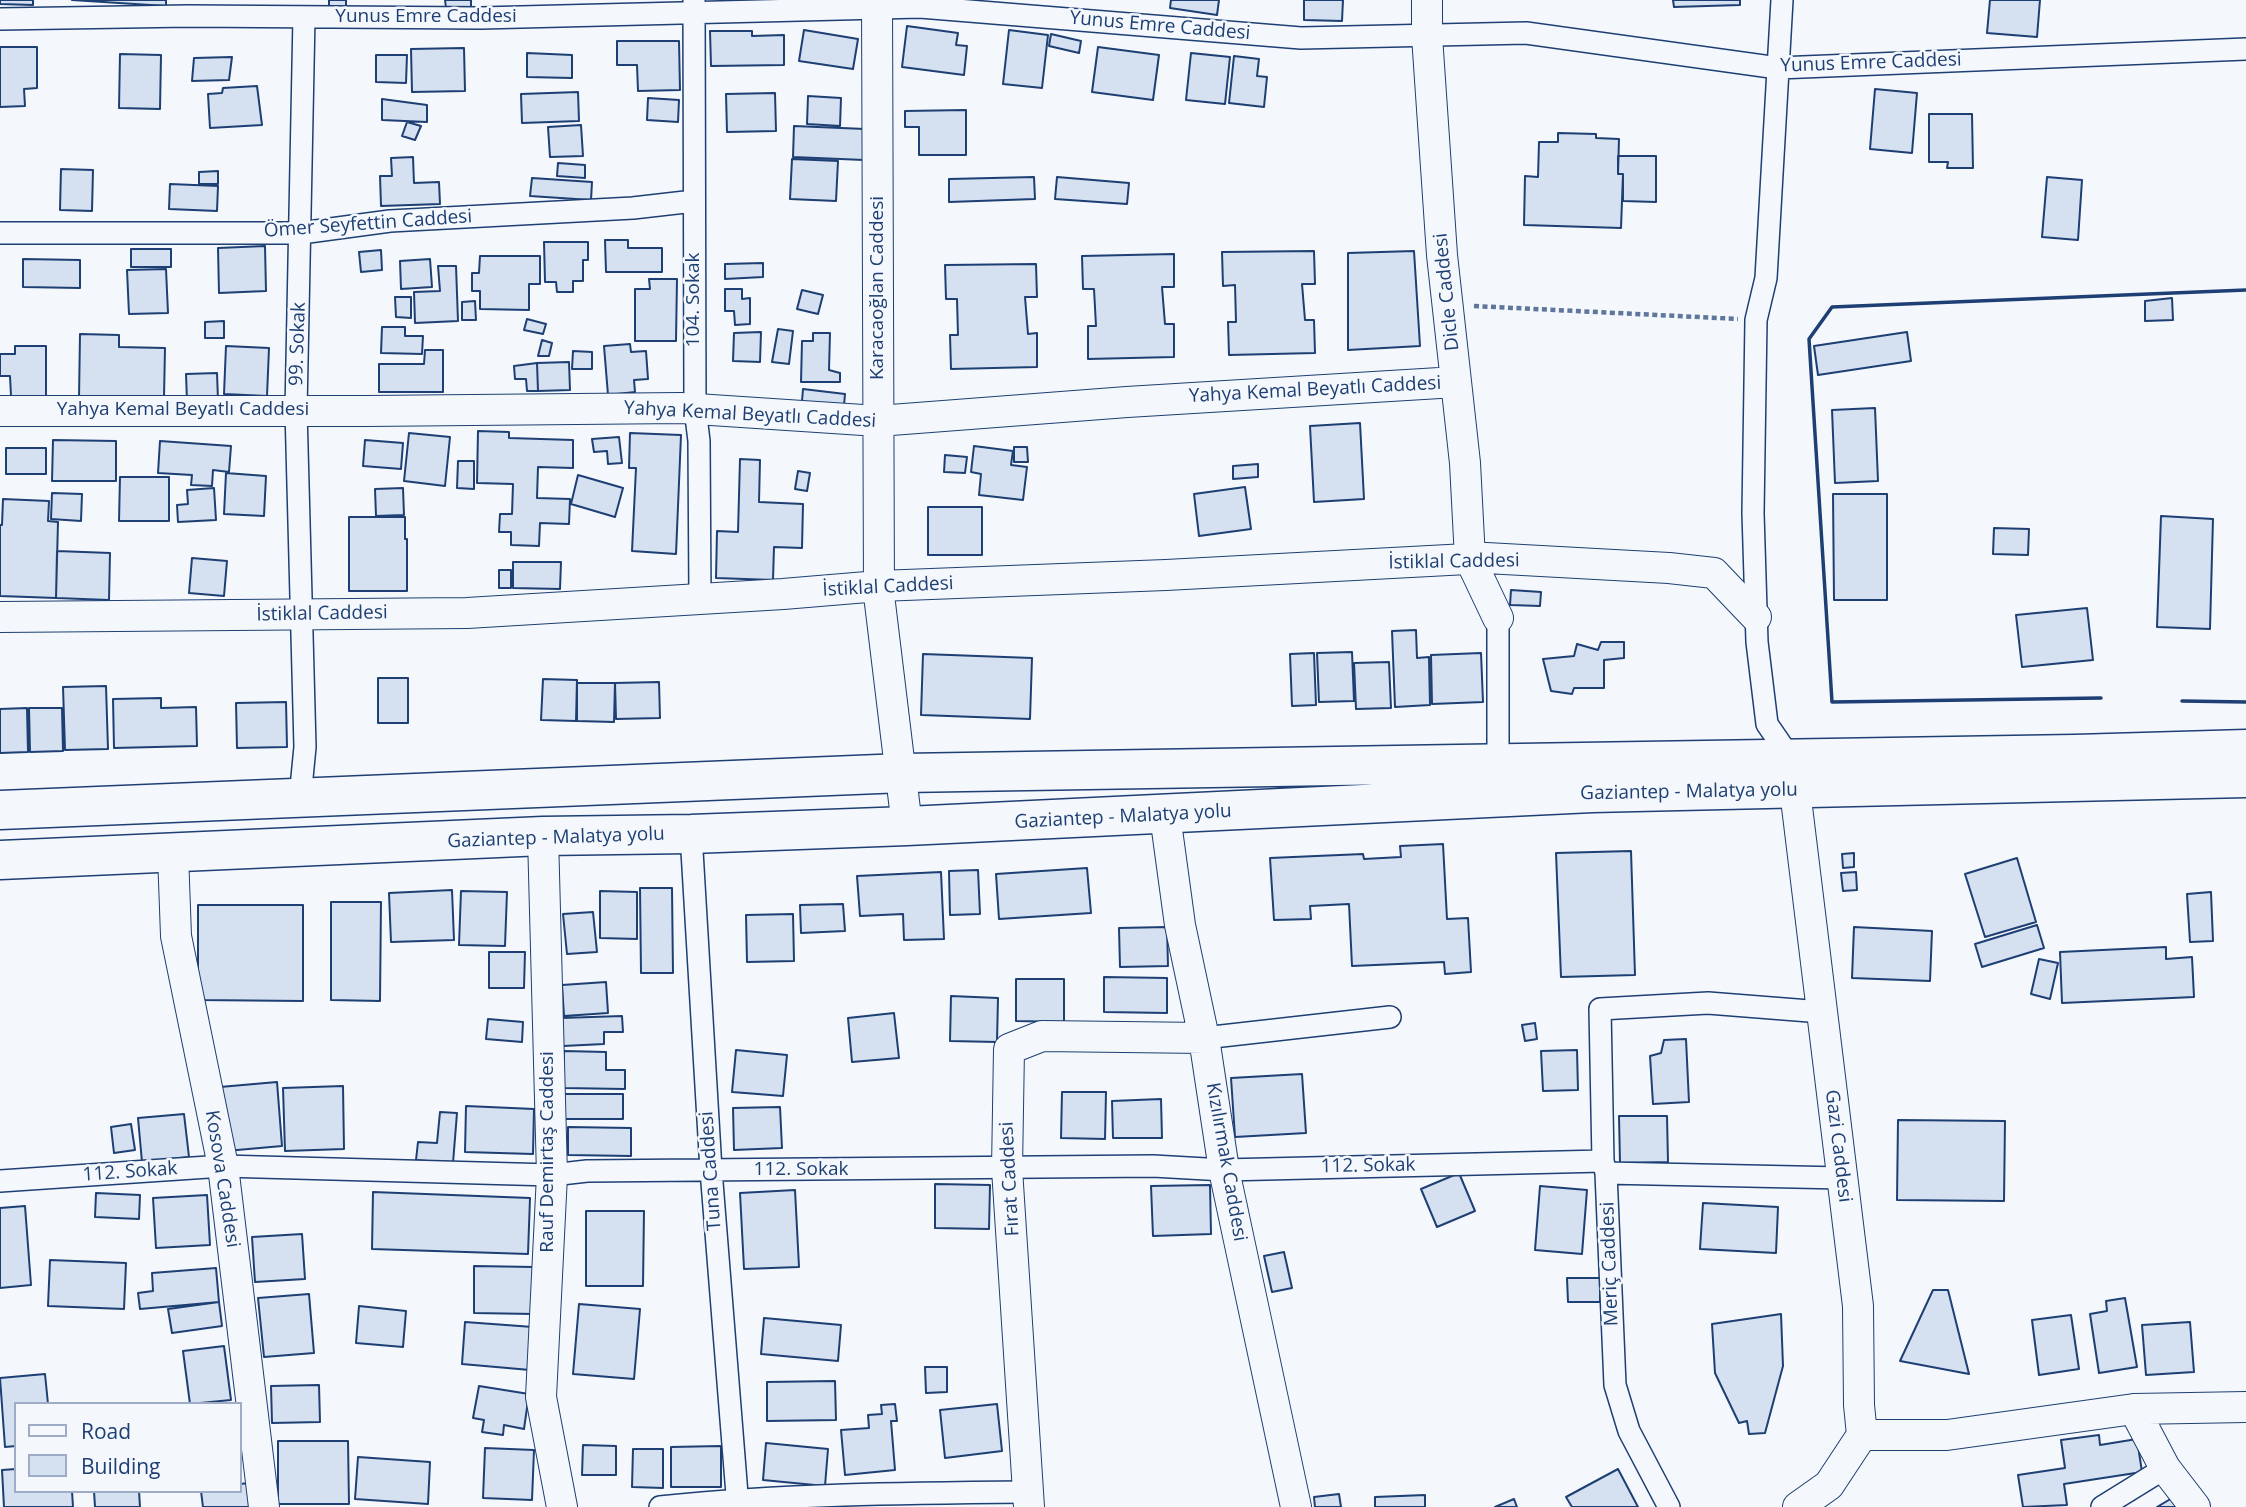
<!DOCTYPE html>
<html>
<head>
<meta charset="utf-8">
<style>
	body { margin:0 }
	#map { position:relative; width:2246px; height:1507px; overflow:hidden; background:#f4f7fb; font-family:"Open Sans",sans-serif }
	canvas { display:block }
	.legend { position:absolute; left:14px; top:1402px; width:228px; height:91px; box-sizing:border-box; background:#f4f7fb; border:2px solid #9eadc5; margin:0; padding:9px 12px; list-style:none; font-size:21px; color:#1d3f73 }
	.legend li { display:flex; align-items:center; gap:14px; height:35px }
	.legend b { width:35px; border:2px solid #9eadc5 }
</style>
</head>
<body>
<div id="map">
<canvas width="2246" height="1507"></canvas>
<ul class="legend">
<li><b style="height:9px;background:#f4f7fb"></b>Road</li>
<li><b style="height:19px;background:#d5e0f0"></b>Building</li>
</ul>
</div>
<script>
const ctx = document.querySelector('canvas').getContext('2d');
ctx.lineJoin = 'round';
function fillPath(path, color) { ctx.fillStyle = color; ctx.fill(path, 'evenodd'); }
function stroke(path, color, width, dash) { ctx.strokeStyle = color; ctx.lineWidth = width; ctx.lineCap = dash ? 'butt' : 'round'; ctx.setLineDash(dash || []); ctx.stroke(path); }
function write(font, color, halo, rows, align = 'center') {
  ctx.font = font + ' "Open Sans",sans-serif'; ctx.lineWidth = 5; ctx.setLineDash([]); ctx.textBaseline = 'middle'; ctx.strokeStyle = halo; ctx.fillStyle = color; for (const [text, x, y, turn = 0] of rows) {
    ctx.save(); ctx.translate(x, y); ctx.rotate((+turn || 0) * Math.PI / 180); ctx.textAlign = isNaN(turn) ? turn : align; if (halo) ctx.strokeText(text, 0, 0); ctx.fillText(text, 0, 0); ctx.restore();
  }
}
const building = new Path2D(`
	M0 0H33V5L0 4Z
	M72 0H166V6Z
	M329 0H346V8L329 9Z
	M445 0H471V8H446Z
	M1171 0H1219L1217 15 1170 8Z
	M1304 0H1343L1342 21 1304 20Z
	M1673 0H1740V5L1674 7Z
	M1990 0H2040L2037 37 1987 33Z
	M907 26 958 33 956 45 967 46 964 75 902 67Z
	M804 30 858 39 853 69 799 61Z
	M1009 30 1048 35 1042 88 1003 84Z
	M710 31H752V36L784 35V65L711 66Z
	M1051 34 1081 41 1079 53 1049 46Z
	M617 41H679L680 90 638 91 637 65H617Z
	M0 47H37V88L24 89 25 106 0 107Z
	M1098 47 1159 55 1153 100 1092 92Z
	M464 48 465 91 412 92 411 49Z
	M527 53 572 55V78L527 77Z
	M1191 53 1230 57 1225 104 1186 100Z
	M120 54 161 55 160 109 119 108Z
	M376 55H407L406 83 376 82Z
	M1234 56 1259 59 1257 76 1267 77 1264 107 1229 103Z
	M232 57 229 80 192 81 194 58Z
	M257 86 262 125 210 128 208 94 222 93 223 88Z
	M1875 89 1917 93 1912 153 1870 149Z
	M578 92 579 121 522 123 521 94Z
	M775 93 776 131 727 132 726 94Z
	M808 96 841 98 840 126 807 124Z
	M648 98 679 100 678 122 647 120Z
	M382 99 427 105V122L382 120Z
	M966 110V155H919V127H905V111Z
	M1929 114H1972L1973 168H1947L1948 162H1929Z
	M407 122 421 126 415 140 402 136Z
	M581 125 583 156 550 157 548 127Z
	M794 126 865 129 864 160 793 157Z
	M1558 133 1596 134V138L1619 139 1618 174H1623L1621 228 1524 225 1525 176 1538 177 1539 142H1558Z
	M1618 156H1656V202L1623 201V174H1618Z
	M413 157 414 183 439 182 440 204 381 206 380 176H392L391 158Z
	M792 159 838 161 836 201 790 199Z
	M558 163 585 165V178L557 176Z
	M61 169 93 170 92 211 60 210Z
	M218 171V184H199V172Z
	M1034 177 1035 199 949 202V179Z
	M1057 177 1129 183 1127 204 1055 199Z
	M2047 177 2082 180 2078 240 2042 237Z
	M532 178 592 182 591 200 530 196Z
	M170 184 218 186 217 211 169 209Z
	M605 240H628V248H662V272H606Z
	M544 242H588V260H583V281H573V292H557L556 282H545Z
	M265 246 266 291 219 293 218 248Z
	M131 249H171V267H131Z
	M381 250 382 270 361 272 359 252Z
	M1314 251 1315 284H1302L1305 320H1314L1315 353 1229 355 1228 322H1236L1235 285 1223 286 1222 252Z
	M1414 251 1420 346 1348 350V253Z
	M1174 254V287H1162L1165 324H1174V357L1088 359V326H1096L1094 289H1083L1082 256Z
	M480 256H540V284H529V310L480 309V291H472V273H479Z
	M23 259 80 260V288L23 287Z
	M430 259 432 287 401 289 400 261Z
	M763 263V277L725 279V264Z
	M1036 264 1037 297H1025L1028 334 1037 333V367L951 369 950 335H958L957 299H946L945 265Z
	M438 266H456L458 321 415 323 414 292 440 291Z
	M166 269 168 313 129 314 127 270Z
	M649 279H677L676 341H635V289H650Z
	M725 289H742V299L750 298V324L735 325 734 311H725Z
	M802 290 823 295 818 314 797 309Z
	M395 297H411V318L396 317Z
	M2172 298 2173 320 2145 321V301Z
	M475 301 476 320H462V302Z
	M527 319 546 324 543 334 524 330Z
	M224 321V338H205V322Z
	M382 327H405V336H423L422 354 381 353Z
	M778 329 793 331 789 364 772 362Z
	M761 332 760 362 733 361 734 333Z
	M1907 332 1911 361 1818 375 1814 346Z
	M813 333H830L829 370 840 373V382H801L802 341H813Z
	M80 334 119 335V347L165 348 164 397 79 398Z
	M542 340 552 343 549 356H538Z
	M630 344 631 352 646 351 648 379 634 380 635 392 608 395 604 346Z
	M15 346H46V396H11L10 376H0V354H15Z
	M226 346 269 348 267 396 224 394Z
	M425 350H443V392H379V364H424Z
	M573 351 592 352V369H572Z
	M569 362 570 390 538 391 537 363Z
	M537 363 538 391H527L526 379H515L514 366Z
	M217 373 218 400 187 401 186 374Z
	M803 389 845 394 843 417 801 413Z
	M1875 408 1878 481 1835 483 1832 410Z
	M1360 423 1364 499 1314 502 1310 426Z
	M478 431 509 432V438L573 440V468L538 467 537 498 570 499 569 524 540 523 539 546 511 545V532H499L500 514H512L513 484 477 483Z
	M409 433 450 437 445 486 404 481Z
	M630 433 681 435 676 554 632 551 636 468H629Z
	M619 437 622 463 608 464 607 451 594 452 592 439Z
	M53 440 116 441V481H52Z
	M365 440 403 443 401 469 363 466Z
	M160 441 231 446 229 472 213 470 212 486 191 485 192 475 158 473Z
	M974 446 1013 451 1011 465 1027 467 1023 500 979 495 981 474 971 472Z
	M1014 447H1027L1028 462H1014Z
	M6 448H46V474H6Z
	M945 455 967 457 965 473 944 472Z
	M740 459 760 460 759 502 803 504 802 548 774 547 773 580 716 578 717 531 738 532Z
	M458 461H474V489L457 488Z
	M1258 464V477L1233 479V466Z
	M798 471 810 473 807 491 795 489Z
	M226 473 266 476 264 516 224 514Z
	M578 475 623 488 615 517 571 504Z
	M120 477H169V521H119Z
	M1245 487 1251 529 1199 536 1194 494Z
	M214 488 216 520 178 522 177 505 188 504 187 490Z
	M403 488 404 515 376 516 375 489Z
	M52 493 82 494 81 521 51 519Z
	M1833 494H1887V600H1834Z
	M3 499 49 501 48 521 58 522 56 598 0 596V525H2Z
	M928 507H982V555H928Z
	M2161 516 2213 519 2210 629 2157 627Z
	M349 517H405V539H407V591H349Z
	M1994 528 2029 529 2028 555 1993 554Z
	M57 551 110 553 109 600 56 598Z
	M192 558 227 561 224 596 189 593Z
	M513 562H561L560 589 513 588Z
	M499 570H511V588H499Z
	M1511 590 1541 592 1540 606 1510 605Z
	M2087 608 2093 660 2022 667 2016 615Z
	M1416 630 1417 658 1429 657 1430 705 1395 707 1392 631Z
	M1601 642H1624V658L1604 660V688H1574L1572 694 1551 691 1543 659 1574 656 1577 644 1598 650Z
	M1352 652 1354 701 1319 702 1317 653Z
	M1314 653 1316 705 1292 706 1290 654Z
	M1481 653 1483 702 1432 704 1431 655Z
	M923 654 1032 658 1030 719 921 715Z
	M1389 662 1391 708 1356 709 1354 663Z
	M378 678H408V723H378Z
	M543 679 577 680 576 721 541 720Z
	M659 682 660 718 616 719 615 683Z
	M577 683H615L614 722 577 721Z
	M106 686 108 749 65 750 63 687Z
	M161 698V708L196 707 197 746 114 748 113 699Z
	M286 702 287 747 237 748 236 703Z
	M27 708 28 752 0 753V709Z
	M29 708H62L63 751 30 752Z
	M1443 844 1447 919 1468 918 1471 972 1445 974 1444 962 1352 966 1349 904 1310 906 1311 919 1274 920 1270 858 1363 854 1364 859 1401 857 1400 846Z
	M1631 851 1635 975 1561 977 1556 853Z
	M1854 853V867L1843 868 1842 854Z
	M2017 858 2036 922 1985 937 1965 874Z
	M1087 868 1091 913 999 919 996 874Z
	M978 870 980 914 950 915 949 871Z
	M941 872 944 939 904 940 903 914 860 916 857 876Z
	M1856 872 1857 890 1843 891 1841 873Z
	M640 888H672L673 973H641Z
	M452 890 454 940 391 942 389 893Z
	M461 891 507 892 505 946 459 945Z
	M600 891 637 892V939L600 938Z
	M2211 892 2213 941 2190 942 2187 894Z
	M331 902H381L380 1001 331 1000Z
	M843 904 845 931 801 933 800 905Z
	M198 905H303V1001L198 1000Z
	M593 912 597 952 567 954 563 914Z
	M793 914 794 961 747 962 746 915Z
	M2037 925 2044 948 1982 967 1975 944Z
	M1167 927 1168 966 1120 967 1119 928Z
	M1854 927 1932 931 1930 981 1852 978Z
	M2166 947V959L2192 957 2194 997 2062 1003 2060 952Z
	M489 952H525L524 988H489Z
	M2039 959 2058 963 2050 999 2031 994Z
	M1104 977 1167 978V1013L1104 1012Z
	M1016 979H1064V1022L1016 1021Z
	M606 982 608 1013 564 1016 562 985Z
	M951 996 998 998 997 1042 950 1041Z
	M894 1013 899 1058 852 1062 848 1018Z
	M622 1016 623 1032H604V1044L563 1046 561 1018Z
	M488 1019 523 1022 522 1042 486 1039Z
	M1535 1023 1537 1039 1525 1041 1522 1025Z
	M1686 1039 1689 1102 1653 1104 1650 1056 1661 1053 1664 1040Z
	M736 1050 787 1055 783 1096 732 1092Z
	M1577 1050 1578 1090 1543 1091 1541 1051Z
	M564 1051 606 1052V1070H625V1089L563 1088Z
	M1302 1074 1306 1133 1235 1137 1231 1078Z
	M277 1082 282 1146 226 1151 220 1087Z
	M343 1086 344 1149 285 1151 283 1088Z
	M1062 1092H1106L1105 1139 1061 1138Z
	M562 1094H623V1119H563Z
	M1161 1099 1162 1138H1113L1112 1101Z
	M466 1106 534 1109 533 1154 465 1152Z
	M780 1107 782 1148 734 1150 733 1108Z
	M440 1112 457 1113 453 1163 416 1160 418 1142 437 1143Z
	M184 1114 189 1157 142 1162 138 1118Z
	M1619 1116H1667L1668 1162 1620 1163Z
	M1898 1120 2005 1121 2004 1201 1897 1200Z
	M131 1124 135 1150 114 1153 111 1127Z
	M568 1127 631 1128V1156L568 1155Z
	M1459 1173 1475 1211 1437 1227 1421 1189Z
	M935 1184 990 1185 989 1229 935 1228Z
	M1210 1185 1211 1234 1153 1236 1151 1186Z
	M1540 1186 1587 1190 1582 1254 1535 1250Z
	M795 1190 799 1267 744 1269 740 1193Z
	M373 1192 530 1198 528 1254 372 1249Z
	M96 1193 140 1195 139 1219 95 1217Z
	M207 1195 210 1245 156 1248 153 1198Z
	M1703 1203 1778 1207 1776 1253 1700 1249Z
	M25 1206 31 1285 0 1288V1208Z
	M586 1211H644L643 1286H586Z
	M302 1234 305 1279 255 1282 252 1237Z
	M1284 1252 1292 1288 1272 1292 1264 1256Z
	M50 1260 126 1263 124 1309 48 1306Z
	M474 1266 534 1267V1314L474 1313Z
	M216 1268 219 1302 140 1309 138 1293 153 1291 152 1273Z
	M1567 1278H1600V1302H1568Z
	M1933 1290H1948L1969 1374 1900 1361Z
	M309 1294 314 1353 264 1357 258 1298Z
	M2125 1298 2137 1367 2099 1373 2090 1314 2107 1311 2106 1301Z
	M219 1302 222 1326 172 1333 168 1309Z
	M579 1304 640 1309 634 1379 573 1374Z
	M359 1306 406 1311 403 1347 356 1343Z
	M1781 1314 1783 1366 1765 1433 1749 1434 1747 1421 1739 1423 1715 1373 1712 1324Z
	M2071 1315 2079 1369 2039 1375 2032 1320Z
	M764 1318 841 1325 838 1361 761 1354Z
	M465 1322 533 1327 530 1370 462 1364Z
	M2190 1322 2194 1372 2146 1375 2142 1325Z
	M224 1346 231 1400 190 1404 183 1351Z
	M925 1367H947V1392L926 1393Z
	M45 1374 48 1404H16V1446L5 1447 0 1378Z
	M835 1381 836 1420 767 1421V1382Z
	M319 1385 320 1422 272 1423 271 1386Z
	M479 1386 529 1394 524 1429 504 1425 503 1435 482 1432 484 1420 473 1418Z
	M895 1404 897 1421H891L895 1470 845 1475 841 1430 869 1428 868 1415 882 1414 881 1405Z
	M997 1404 1002 1451 945 1458 940 1410Z
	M2099 1435 2100 1445 2137 1439 2142 1472 2064 1484 2067 1505 2023 1507 2018 1475 2065 1468 2061 1440Z
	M278 1441H348L349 1504H278Z
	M766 1443 828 1449 825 1486 763 1480Z
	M583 1445 616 1446V1475H582Z
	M721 1446V1487H671V1447Z
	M485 1448 534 1450 532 1500 483 1498Z
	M633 1449H663V1488L632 1487Z
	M358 1457 430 1462 428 1504 355 1499Z
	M16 1469V1491H72L73 1507H4L2 1470Z
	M1618 1469 1638 1507H1572L1566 1497Z
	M249 1483 252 1507H203L201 1491H240V1484Z
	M94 1491H139L140 1507H95Z
	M1339 1494 1341 1507H1315L1314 1497Z
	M1425 1495V1507H1375V1497Z
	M2172 1498 2177 1507H2157Z
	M1514 1499 1517 1507H1495Z`);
fillPath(building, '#d5e0f0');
stroke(building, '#1d3f73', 2);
const street = new Path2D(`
	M694 0 695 408 699 441 700 599
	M1782 0 1766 278 1756 320 1753 513 1757 642 1767 724 1791 759
	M0 19 188 16 481 18 920 7 1301 38 1526 33 1778 68 2246 49
	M0 233H301L390 221 633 208 694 201
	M1498 764V618
	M300 798 305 747 296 410 304 17
	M691 834 711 1170 738 1507
	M1204 1038 1390 1017
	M1606 1173 1842 1178
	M0 1181 223 1166 552 1175 587 1171 1153 1166 1224 1170 1603 1161
	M660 1507C783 1494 906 1493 1029 1492
	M1669 1507 1629 1431 1615 1385 1606 1173 1603 1161 1600 1009 1708 1003 1822 1012
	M2102 1507 2165 1468`);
const secondary = new Path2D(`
	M877 0 879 595 907 826
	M1427 0V36L1442 255 1465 463 1470 559 1498 618
	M0 411H367L681 408 878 421 1127 402 1456 382
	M0 617 467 613 783 594 879 586 1166 575 1486 558 1669 568 1714 573 1756 617
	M1792 766 1858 1306 1859 1405 1862 1435 1829 1485 1798 1507
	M1165 815 1180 925 1204 1038 1224 1170 1296 1507
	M543 836 552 1175 541 1397 562 1507
	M173 854 176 936 223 1166 264 1507
	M2134 1409 2246 1407
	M1862 1435H1947L2134 1409 2165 1468 2195 1507
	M1029 1507 1007 1169 1009 1049 1042 1036 1204 1038`);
const highway = new Path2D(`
	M0 810 903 773 2075 754 2246 749
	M0 860 543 836 691 834 907 826 1592 793 2246 778`);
stroke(street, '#1d3f73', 24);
stroke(secondary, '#1d3f73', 32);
stroke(highway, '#1d3f73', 41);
stroke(new Path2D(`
	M1474 306 1738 319`), '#5e769c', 4.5, [5, 3.5]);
stroke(street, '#f4f7fb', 21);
stroke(secondary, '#f4f7fb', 30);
stroke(highway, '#f4f7fb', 38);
stroke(new Path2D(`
	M2101 698 1832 702 1809 339 1832 307 2246 290
	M2182 701 2246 702`), '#1d3f73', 3.5);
write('19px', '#1d3f73', '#f4f7fb', [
	["Yunus Emre Caddesi",426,17],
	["Yunus Emre Caddesi",1160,26,5],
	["Yunus Emre Caddesi",1871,63,-2],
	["Ömer Seyfettin Caddesi",368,224,-4],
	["Karacaoğlan Caddesi",878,288,-90],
	["Dicle Caddesi",1447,292,-96],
	["104. Sokak",694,300,-90],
	["99. Sokak",298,344,-88],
	["Yahya Kemal Beyatlı Caddesi",1315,390,-3],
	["Yahya Kemal Beyatlı Caddesi",183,410],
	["Yahya Kemal Beyatlı Caddesi",750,415,3],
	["İstiklal Caddesi",1454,562,-1],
	["İstiklal Caddesi",888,587,-3],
	["İstiklal Caddesi",322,614,-1],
	["Gaziantep - Malatya yolu",1689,792,-1],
	["Gaziantep - Malatya yolu",1123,817,-3],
	["Gaziantep - Malatya yolu",556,838,-2],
	["Gazi Caddesi",1838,1146,83],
	["Rauf Demirtaş Caddesi",548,1152,-90],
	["Kızılırmak Caddesi",1226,1162,80],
	["112. Sokak",1368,1166,-1],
	["112. Sokak",801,1170],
	["Tuna Caddesi",711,1171,-94],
	["112. Sokak",130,1172,-4],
	["Kosova Caddesi",222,1179,81],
	["Fırat Caddesi",1010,1179,-93],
	["Meriç Caddesi",1610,1264,-92]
]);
</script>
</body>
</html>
